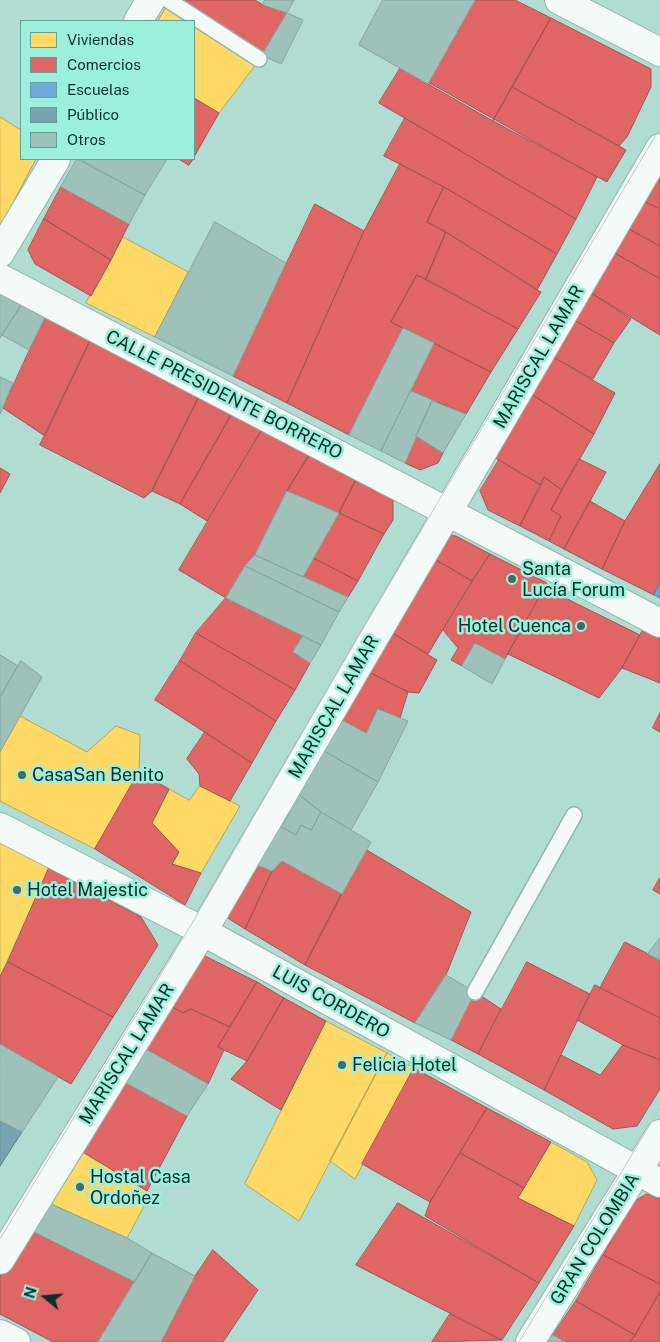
<!DOCTYPE html>
<html>
<head>
<meta charset="utf-8">
<style>
	body { margin:0 }
	#map { position:relative; width:660px; height:1342px; overflow:hidden; background:#b0dcd2; font-family:"Public Sans",sans-serif }
	canvas { display:block }
	.legend { position:absolute; left:20px; top:20px; width:175px; height:140px; box-sizing:border-box; background:#9defdd; border:1px solid #63a395; margin:0; padding:6px 9px; list-style:none; font-size:15px; color:#0c3029 }
	.legend li { display:flex; align-items:center; gap:10px; height:25px }
	.legend b { width:25px; border:1px solid #63a395 }
	.north { position:absolute; left:20px; top:1272px; width:50px; height:50px; -webkit-text-stroke:4px #9defdd; paint-order:stroke; rotate:287deg; font-size:14px; font-weight:700; line-height:20px; text-align:center; color:#0c3029 }
	.north::after { content:''; display:block; margin:auto; width:18px; height:22px; background:#0c3029; clip-path:polygon(50% 0,100% 100%,50% 72%,0 100%) }
</style>
</head>
<body>
<div id="map">
<canvas width="660" height="1342"></canvas>
<ul class="legend">
<li><b style="height:14px;background:#ffd966"></b>Viviendas</li>
<li><b style="height:14px;background:#e06666"></b>Comercios</li>
<li><b style="height:14px;background:#6fa8dc"></b>Escuelas</li>
<li><b style="height:14px;background:#76a5af"></b>Público</li>
<li><b style="height:14px;background:#9ec1b9"></b>Otros</li>
</ul>
<div class="north">N</div>
</div>
<script>
const ctx = document.querySelector('canvas').getContext('2d');
ctx.lineJoin = 'round';
function fillPath(path, color) { ctx.fillStyle = color; ctx.fill(path, 'evenodd'); }
function stroke(path, color, width, dash) { ctx.strokeStyle = color; ctx.lineWidth = width; ctx.lineCap = dash ? 'butt' : 'round'; ctx.setLineDash(dash || []); ctx.stroke(path); }
function write(font, color, halo, rows, align = 'center') {
  ctx.font = font + ' "Public Sans",sans-serif'; ctx.lineWidth = 5; ctx.setLineDash([]); ctx.textBaseline = 'middle'; ctx.strokeStyle = halo; ctx.fillStyle = color; for (const [text, x, y, turn = 0] of rows) {
    ctx.save(); ctx.translate(x, y); ctx.rotate((+turn || 0) * Math.PI / 180); ctx.textAlign = isNaN(turn) ? turn : align; if (halo) ctx.strokeText(text, 0, 0); ctx.fillText(text, 0, 0); ctx.restore();
  }
}
const homes = new Path2D(`
	M166 8 187 21H158Z
	M194 25 257 63 219 113 194 98Z
	M0 117 21 130V159H36L0 227Z
	M123 237 188 272 155 337 86 303Z
	M20 716 87 752 116 726 140 735 139 772 95 849 0 801V752Z
	M200 786 240 806 201 873 172 864 179 852 152 823 169 789 189 800Z
	M0 842 49 868 0 977Z
	M326 1021 387 1053 299 1221 245 1184Z
	M387 1053 414 1068 355 1179 330 1161Z
	M551 1142 587 1162 597 1180 574 1226 518 1198Z
	M76 1148 151 1193 127 1238 42 1200Z`);
fillPath(homes, '#ffd966');
stroke(homes, '#b6a654', 1);
const shops = new Path2D(`
	M171 0H255L263 5 287 13 257 63 166 8Z
	M475 0H515L551 18 493 121 428 84Z
	M551 18 651 69V87L627 137 619 146 512 87Z
	M401 67 597 177 576 219 379 103Z
	M512 87 626 150 607 182 493 121Z
	M194 98 219 113 194 157Z
	M405 118 576 219 557 254 444 187 384 156Z
	M179 159H193L189 165Z
	M400 164 444 187 427 222 446 232 426 279 417 275 391 322 403 328 349 435 287 403 364 231Z
	M660 167V209L641 200Z
	M61 187 129 224 111 260 44 219Z
	M444 187 557 254 537 290 446 232 427 222Z
	M641 200 660 209V246L627 228Z
	M315 204 364 231 287 403 233 376Z
	M44 219 111 260 91 296 35 264 28 250Z
	M627 228 660 246V279L613 252Z
	M446 232 541 292 518 329 426 279Z
	M613 252 660 279V335L591 293Z
	M417 275 518 329 491 372 391 322Z
	M591 293 631 319 614 343 576 321Z
	M45 317 90 341 45 436 3 408Z
	M576 321 614 343 593 379 553 357Z
	M90 341 199 397 152 491 144 498 40 445Z
	M434 343 491 372 466 414 411 391Z
	M553 357 615 393 594 434 531 394Z
	M531 394 594 434 562 490 544 477 541 485 492 456Z
	M199 397 233 412 180 504 152 491Z
	M233 412 263 428 207 521 180 504Z
	M263 428 310 454 287 491 255 555 245 566 226 598 179 570Z
	M416 436 443 453 438 463 420 470 405 463Z
	M310 454 358 476 339 513 287 491Z
	M579 459 606 472 564 549 549 541 561 516 551 510Z
	M499 460 541 485 520 526 488 510 480 491Z
	M660 464V582L654 595 602 569 625 521Z
	M0 468 10 474 0 493Z
	M358 476 393 497V520L384 534 339 513Z
	M544 477 562 490 551 510 561 516 549 541 520 526Z
	M590 501 625 521 602 569 564 549Z
	M339 513 384 534 358 581 313 558Z
	M442 535 456 536 490 554 472 581 431 557Z
	M490 554 547 583 505 659 475 643 462 666 451 660 458 648 443 630Z
	M431 557 472 581 428 654 387 630Z
	M313 558 358 581 348 597 303 577Z
	M545 588 640 635 622 668 599 698 508 654Z
	M226 598 303 636 293 652 310 663 295 690 196 633Z
	M644 628 660 636V683L622 668Z
	M387 630 437 660 419 693 408 692 363 669Z
	M196 633 295 690 276 721 180 661Z
	M180 661 276 721 252 763 155 700Z
	M363 669 408 692 400 718 378 709 366 733 336 717Z
	M660 713V732L653 728Z
	M205 732 252 763 230 801 200 786 199 774 187 759Z
	M139 772 169 789 152 823 179 852 172 864 201 873 185 905 95 849Z
	M365 849 471 912 446 975 415 1023 305 965Z
	M282 861 342 894 305 965 245 929 272 871Z
	M252 863 272 871 245 929 223 915Z
	M49 868 141 917 158 945 113 1017 8 962Z
	M660 878V894L653 890Z
	M625 942 660 960V1018L600 988Z
	M197 952 257 982 230 1027 191 1009 183 1013 166 1003Z
	M8 962 113 1017 71 1084 0 1044V977Z
	M527 962 590 994 544 1090 478 1054Z
	M257 982 284 998 247 1061 218 1047Z
	M595 985 660 1018V1060L623 1045 577 1020Z
	M475 992 501 1009 478 1054 451 1040Z
	M284 998 326 1021 281 1110 231 1079 247 1061Z
	M170 1006 183 1013 191 1009 230 1027 218 1047 224 1050 208 1084 144 1048Z
	M623 1045 660 1060V1089L637 1126 613 1129 544 1090 561 1055 600 1075Z
	M414 1068 487 1108 430 1202 362 1164Z
	M119 1079 187 1116 147 1191 76 1148Z
	M487 1108 551 1142 524 1188 460 1153Z
	M460 1153 524 1188 518 1198 574 1226 539 1283 425 1216 430 1202Z
	M647 1194 660 1199V1284L603 1255 632 1203Z
	M398 1203 539 1283 502 1340 356 1265Z
	M28 1229 135 1282 98 1342H53L0 1314V1271Z
	M213 1250 258 1290 223 1342H161L195 1276Z
	M603 1255 660 1284V1292L635 1335 576 1301Z
	M660 1292V1342H630L635 1335Z
	M576 1301 635 1335 630 1342H565L553 1335Z
	M450 1314 502 1340 432 1342Z`);
fillPath(shops, '#e06666');
stroke(shops, '#a05654', 1);
const schools = new Path2D(`
	M660 582V598L654 595Z`);
fillPath(schools, '#6fa8dc');
stroke(schools, '#5184a6', 1);
const public = new Path2D(`
	M0 1121 22 1132 0 1166Z`);
fillPath(public, '#76a5af');
stroke(public, '#568287', 1);
const building = new Path2D(`
	M265 0H294L287 13 263 5Z
	M383 0H475L428 84 359 45Z
	M287 13 303 20 281 64 262 55Z
	M77 159 145 195 129 224 61 187Z
	M80 159H167L145 195Z
	M215 222 286 263 233 376 155 337Z
	M0 294 22 304 0 338Z
	M22 304 45 317 29 350 2 335Z
	M403 328 434 343 381 451 349 435Z
	M0 377 13 383 0 414Z
	M411 391 437 402 432 401 405 463 381 451Z
	M432 401 466 414 443 453 416 436Z
	M287 491 339 513 303 577 255 555Z
	M255 555 348 597 339 612 245 566Z
	M245 566 339 612 321 645 226 598Z
	M303 636 321 645 310 663 293 652Z
	M475 643 505 659 492 684 462 666Z
	M0 655 18 666 0 697Z
	M21 661 42 677 0 752V697Z
	M378 709 408 721 378 782 317 747 336 717 366 733Z
	M317 747 378 782 351 830 321 812 293 790Z
	M301 796 321 812 311 830 301 825 296 835 282 827Z
	M321 812 371 842 342 894 282 861 272 871 252 863 272 822 296 835 301 825 311 830Z
	M660 938V960L648 954Z
	M446 975 475 992 451 1040 415 1023Z
	M0 1044 58 1077 22 1132 0 1121Z
	M144 1048 208 1084 187 1116 126 1083Z
	M42 1200 127 1238 152 1253 135 1282 28 1229Z
	M152 1253 195 1276 161 1342H98Z
	M553 1335 565 1342H548Z`);
fillPath(building, '#9ec1b9');
stroke(building, '#83a79f', 1);
const lane = new Path2D(`
	M168 0 259 59
	M475 992 574 815`);
const street = new Path2D(`
	M559 0 660 52
	M138 21 151 0
	M0 253 56 159
	M0 278 660 623
	M0 827 191 925 660 1183
	M0 1260 203 931 660 148
	M0 1334 16 1342
	M530 1342 660 1134`);
stroke(lane, '#93b6ae', 18);
stroke(street, '#93b6ae', 30);
stroke(lane, '#f3faf8', 15);
stroke(street, '#f3faf8', 28);
stroke(new Path2D(`
	M0 1239 191 925 355 642 660 128
	M519 1342 660 1108`), '#beccc9', 1);
for (const [x, y, r, color] of [
	[512,579,5,"#456c64"],
	[581,626,5,"#456c64"],
	[22,775,5,"#456c64"],
	[17,890,5,"#456c64"],
	[342,1065,5,"#456c64"],
	[80,1187,5,"#456c64"]
]) { const dot = new Path2D(); dot.arc(x, y, r, 0, 2 * Math.PI); ctx.fillStyle = color; ctx.fill(dot); stroke(dot, '#9defdd', 2); }
write('18px', '#0c3029', '#9defdd', [
	["MARISCAL LAMAR",539,357,-60],
	["CALLE PRESIDENTE BORRERO",224,395,27],
	["MARISCAL LAMAR",334,707,-60],
	["LUIS CORDERO",331,1002,29],
	["MARISCAL LAMAR",127,1054,-58],
	["GRAN COLOMBIA",595,1239,-58]
]);
write('18px', '#0c3029', '#9defdd', [
	["Santa",522,569],
	["Lucía Forum",522,590],
	["Hotel Cuenca",571,626,"right"],
	["CasaSan Benito",32,775],
	["Hotel Majestic",27,890],
	["Felicia Hotel",352,1065],
	["Hostal Casa",90,1177],
	["Ordoñez",90,1198]
], 'left');
</script>
</body>
</html>
